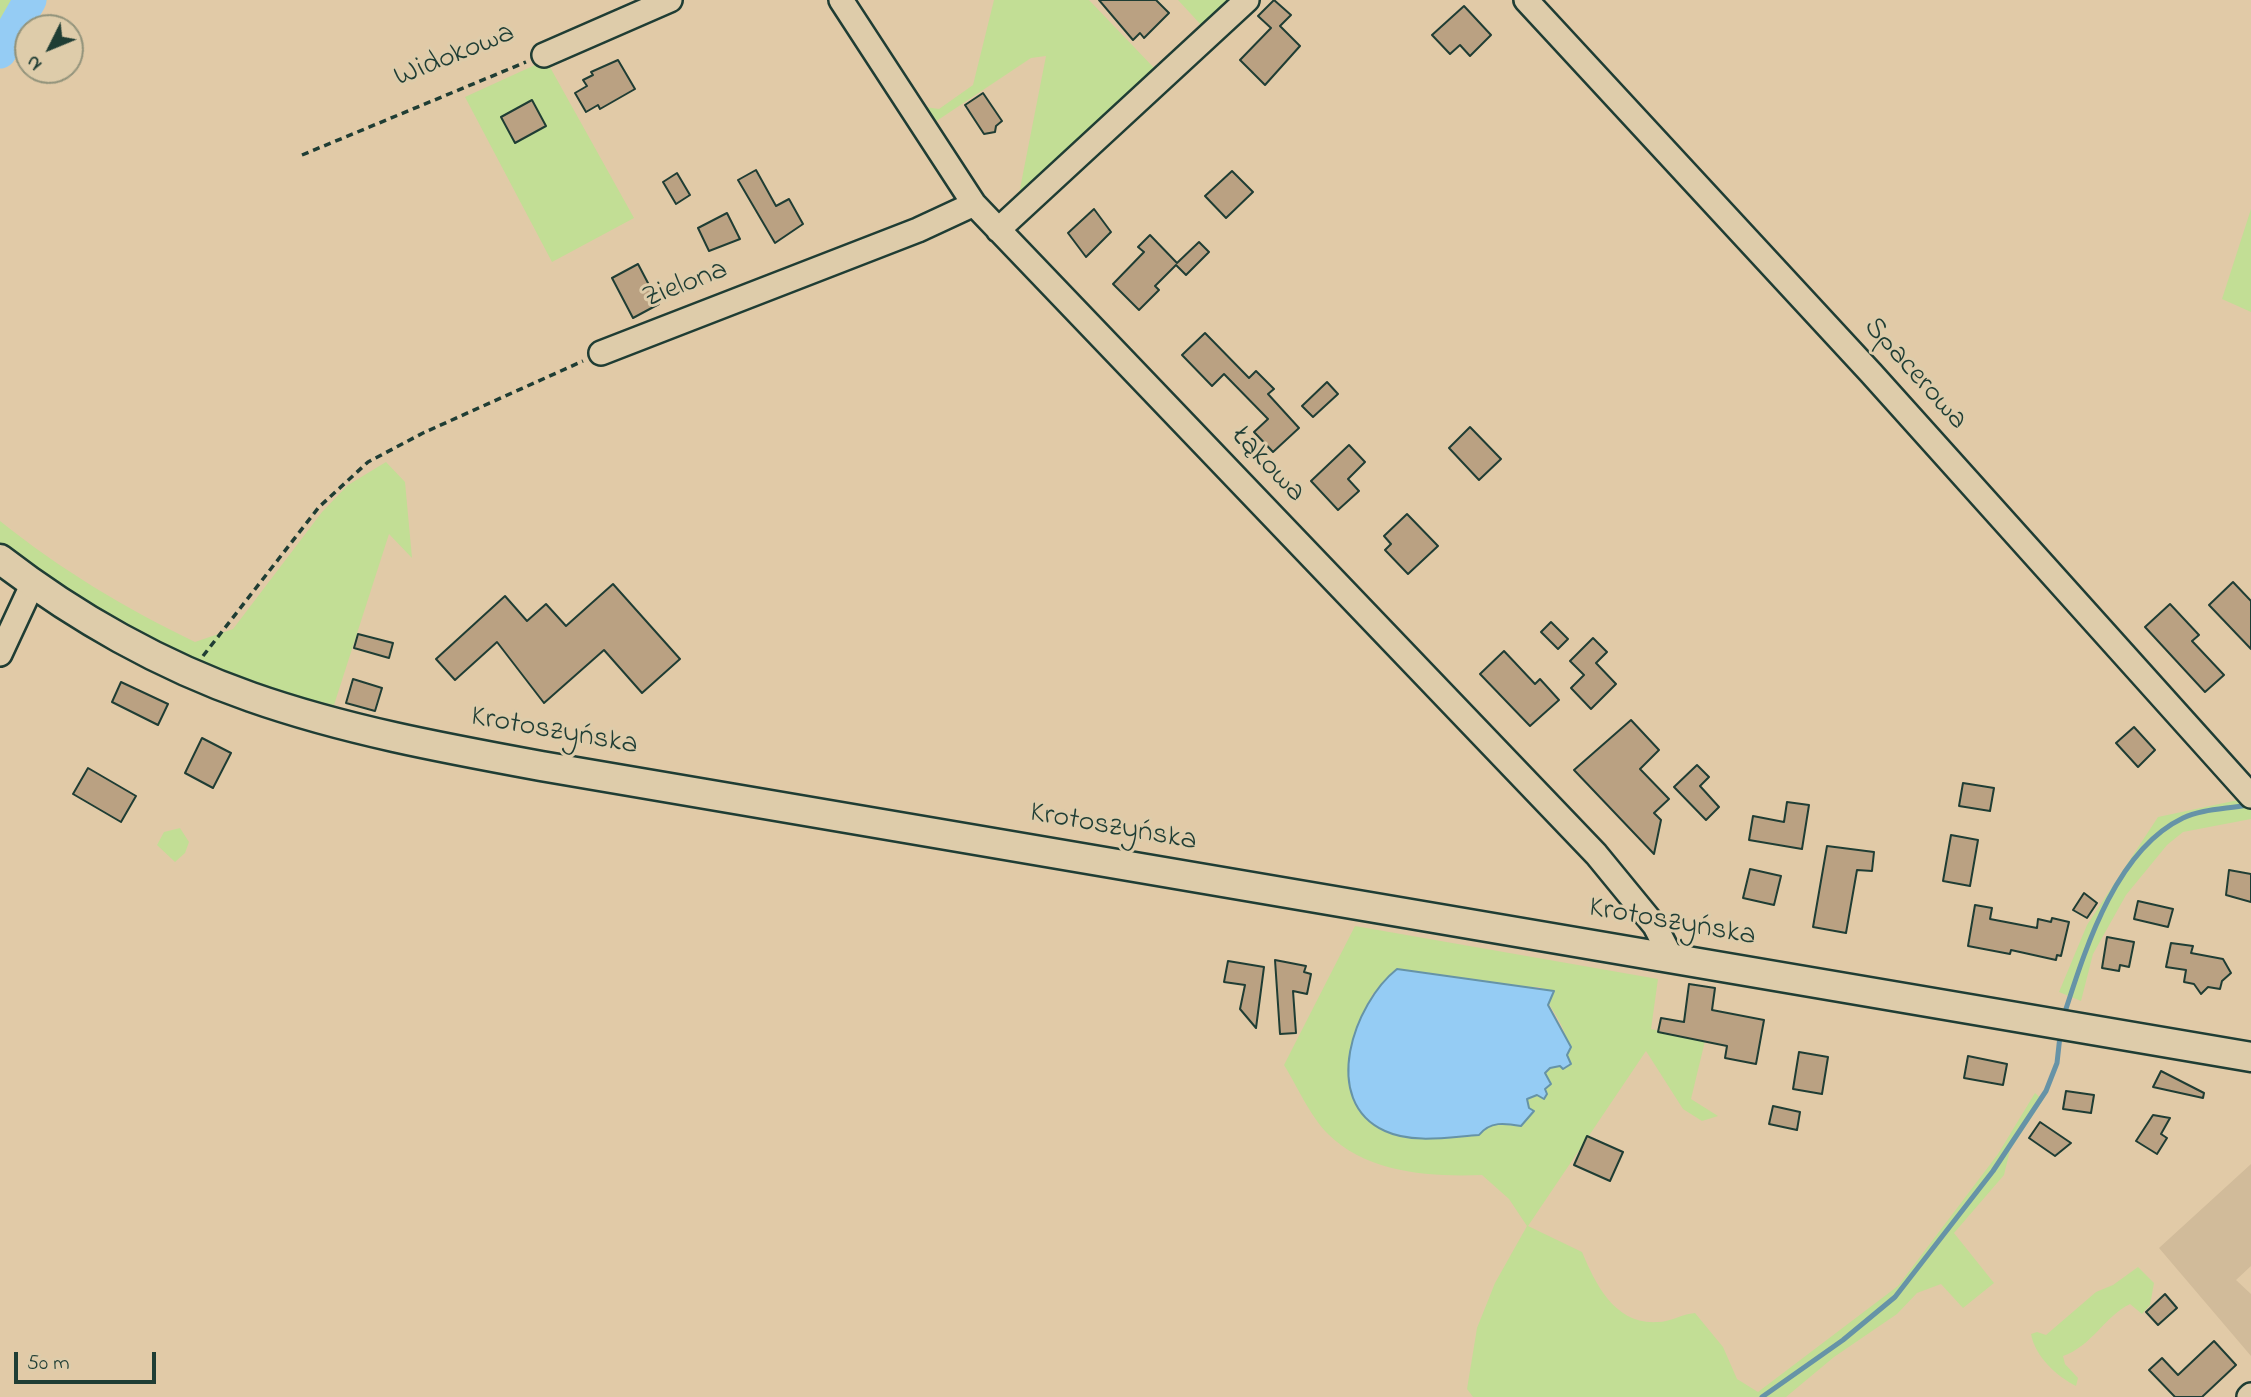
<!DOCTYPE html>
<html>
<head>
<meta charset="utf-8">
<style>
	body { margin:0 }
	#map { position:relative; width:2251px; height:1397px; overflow:hidden; background:#e1caa7; font-family:"Indie Flower",sans-serif }
	canvas { display:block }
	.north { position:absolute; left:14px; top:14px; width:70px; height:70px; box-sizing:border-box; background:#deccaa; border:2px solid #92937b; border-radius:50%; rotate:227deg; font-size:19px; font-weight:700; line-height:28px; text-align:center; color:#1f3d34 }
	.north::after { content:''; display:block; margin:auto; width:24px; height:32px; background:#1f3d34; clip-path:polygon(50% 0,100% 100%,50% 72%,0 100%) }
	.scale { position:absolute; left:14px; top:1352px; width:142px; height:32px; box-sizing:border-box; border:4px solid #1f3d34; border-top:0; padding-left:9px; font-size:21px; line-height:24px; white-space:nowrap; color:#1f3d34; -webkit-text-stroke:5px #deccaa; paint-order:stroke }
</style>
</head>
<body>
<div id="map">
<canvas width="2251" height="1397"></canvas>
<div class="north">N</div>
<div class="scale">50 m</div>
</div>
<script>
const ctx = document.querySelector('canvas').getContext('2d');
ctx.lineJoin = 'round';
function fillPath(path, color) { ctx.fillStyle = color; ctx.fill(path, 'evenodd'); }
function stroke(path, color, width, dash) { ctx.strokeStyle = color; ctx.lineWidth = width; ctx.lineCap = dash ? 'butt' : 'round'; ctx.setLineDash(dash || []); ctx.stroke(path); }
function write(font, color, halo, rows, align = 'center') {
  ctx.font = font + ' "Indie Flower",sans-serif'; ctx.lineWidth = 6; ctx.setLineDash([]); ctx.textBaseline = 'middle'; ctx.strokeStyle = halo; ctx.fillStyle = color; for (const [text, x, y, turn = 0] of rows) {
    ctx.save(); ctx.translate(x, y); ctx.rotate((+turn || 0) * Math.PI / 180); ctx.textAlign = isNaN(turn) ? turn : align; if (halo) ctx.strokeText(text, 0, 0); ctx.fillText(text, 0, 0); ctx.restore();
  }
}
fillPath(new Path2D(`
	M2251 1164V1266L2236 1280 2251 1294V1356L2159 1248Z`), '#d1bb9a');
fillPath(new Path2D(`
	M0 0H47L0 64Z
	M994 0H1089L1157 71 1018 199 1046 56 1031 58 932 124 925 107 939 109 973 85Z
	M1178 0H1231L1203 27Z
	M546 60 634 218 552 262 465 97Z
	M2251 209V312L2222 299Z
	M386 462 405 482 412 558 389 534 334 705 252 687 122 628 0 550V521C61 570 125 608 195 642L233 629 322 512 348 485Z
	M2243 799 2251 808V819L2183 832 2167 845 2126 895 2093 954 2081 1001 2059 992 2087 925 2158 817Z
	M180 828 189 842 185 853 175 862 157 845 164 832Z
	M1355 926 1658 979 1651 1029 1705 1041 1691 1099 1718 1116 1702 1121 1683 1109 1646 1051 1528 1226 1582 1252C1596 1285 1615 1325 1658 1322 1670 1322 1682 1314 1695 1313L1723 1347 1737 1379 1758 1392 1898 1286 1998 1154 2035 1093 2043 1100 2010 1150 2004 1175 1954 1233 1994 1283 1963 1308 1941 1284 1917 1293 1897 1314 1834 1357 1786 1397H1473L1467 1389 1477 1328 1495 1283 1527 1226 1509 1199 1482 1175C1430 1177 1367 1173 1328 1134 1310 1116 1297 1086 1284 1065ZM1540 987C1552 1015 1579 1036 1560 1066L1550 1068 1545 1073 1551 1084 1527 1099 1529 1108 1534 1111 1484 1128 1362 1020 1373 993Z
	M2138 1267 2154 1283 2150 1305 2142 1314 2130 1304C2104 1317 2092 1346 2063 1356L2065 1364 2078 1378 2076 1386C2056 1376 2035 1356 2031 1334L2037 1332 2046 1335 2096 1292 2113 1285Z`), '#c2de95');
const water = new Path2D(`
	M1397 969 1554 991 1548 1005 1571 1047 1567 1055 1571 1064 1563 1069 1560 1066 1550 1068 1545 1073 1551 1084 1545 1089 1547 1094 1544 1099 1537 1095 1527 1099 1529 1108 1534 1111 1521 1126C1505 1123 1490 1121 1479 1135 1449 1137 1413 1144 1385 1131 1319 1101 1354 1003 1397 969Z`);
fillPath(water, '#95ccf4');
stroke(water, '#6693a7', 2);
stroke(new Path2D(`
	M2065 1012C2086 947 2116 850 2183 818 2201 809 2227 809 2247 805
	M1762 1397 1843 1340 1895 1297 1993 1171 2046 1091 2057 1063 2060 1036`), '#6693a7', 5);
stroke(new Path2D(`
	M0 52 30 0`), '#95ccf4', 33);
const building = new Path2D(`
	M1099 0H1156L1169 13 1144 38 1140 33 1133 40Z
	M1274 0 1291 15 1280 26 1300 46 1265 85 1240 60 1271 28 1258 16Z
	M1464 6 1491 35 1470 56 1460 45 1450 54 1432 35Z
	M618 60 635 89 600 109 598 105 586 112 575 93 587 86 583 80 593 75 591 72Z
	M983 93 1002 121 996 126 995 132 984 134 965 105Z
	M532 100 546 126 515 143 501 117Z
	M756 170 776 206 789 199 803 224 775 243 738 180Z
	M1232 171 1253 192 1226 218 1205 196Z
	M677 173 690 195 676 204 663 182Z
	M1094 209 1111 232 1086 257 1068 233Z
	M727 213 740 239 709 251 698 228Z
	M1150 235 1177 263 1199 242 1209 252 1186 275 1176 265 1155 286 1159 290 1139 310 1113 284 1144 252 1138 247Z
	M638 264 659 304 633 318 612 278Z
	M1205 333 1249 378 1256 371 1274 389 1268 394 1299 428 1273 452 1254 432 1268 419 1224 374 1212 386 1182 355Z
	M1327 382 1338 394 1313 417 1302 406Z
	M1470 427 1501 459 1479 480 1449 448Z
	M1349 445 1365 462 1348 479 1359 491 1338 510 1311 481Z
	M1407 514 1438 546 1408 574 1385 550 1391 544 1384 536Z
	M2233 582 2251 601V649L2209 605Z
	M613 584 680 659 642 693 604 650 544 703 497 642 455 680 436 659 505 596 527 621 546 604 566 626Z
	M2170 604 2199 635 2192 641 2224 675 2205 692 2145 627Z
	M1551 622 1568 639 1558 649 1541 632Z
	M358 634 393 643 389 658 354 648Z
	M1593 638 1607 652 1596 663 1616 684 1591 709 1571 688 1584 675 1570 661Z
	M1504 651 1535 684 1540 679 1559 700 1530 726 1480 674Z
	M353 679 382 688 375 711 346 703Z
	M121 682 168 704 158 725 112 702Z
	M1631 720 1659 750 1640 769 1669 799 1654 813 1661 820 1654 854 1574 770Z
	M2134 727 2155 750 2138 767 2116 743Z
	M202 738 231 753 213 788 185 773Z
	M1697 765 1709 777 1700 786 1719 807 1706 820 1674 787Z
	M88 768 136 796 121 822 73 794Z
	M1963 783 1994 788 1990 811 1959 806Z
	M1787 802 1809 805 1802 849 1749 840 1753 816 1784 822Z
	M1951 835 1978 840 1970 886 1943 881Z
	M1827 846 1874 852 1872 871 1857 870 1846 933 1813 927Z
	M1750 869 1781 876 1774 905 1743 898Z
	M2229 870 2251 874V902L2226 895Z
	M2084 893 2097 903 2087 918 2073 910Z
	M2138 901 2173 909 2168 927 2134 919Z
	M1975 905 1992 908 1990 919 2037 928 2038 919 2051 922 2052 918 2069 922 2061 956 2057 955 2056 960 2011 950 2010 954 1968 946Z
	M2107 937 2134 942 2129 967 2120 965 2119 971 2102 968Z
	M2171 943 2193 946 2191 953 2223 959 2231 973 2222 981 2220 989 2208 987 2201 994 2194 984 2184 982 2186 970 2166 967Z
	M1275 960 1306 966 1304 972 1311 974 1307 994 1293 991 1296 1033 1280 1034Z
	M1228 961 1264 967 1256 1028 1240 1009 1245 985 1224 982Z
	M1689 984 1715 988 1712 1010 1764 1020 1756 1064 1725 1058 1727 1046 1658 1032 1661 1018 1684 1022Z
	M1799 1052 1828 1057 1822 1094 1793 1089Z
	M1968 1056 2007 1064 2003 1085 1964 1078Z
	M2161 1071 2204 1093 2203 1098 2153 1087Z
	M2066 1091 2094 1095 2091 1113 2063 1109Z
	M1773 1106 1800 1112 1797 1130 1769 1124Z
	M2153 1115 2170 1118 2161 1134 2167 1138 2157 1154 2136 1141Z
	M2040 1122 2071 1143 2055 1156 2029 1138Z
	M1587 1136 1623 1152 1610 1181 1574 1165Z
	M2165 1294 2177 1308 2158 1325 2146 1312Z
	M2214 1341 2236 1365 2202 1397H2175L2149 1370 2162 1358 2178 1375Z`);
fillPath(building, '#baa182');
stroke(building, '#1f3d34', 2);
const minor = new Path2D(`
	M841 0 974 204 1596 854 1655 926 1671 957
	M1526 0 1871 373 2251 796
	M544 55 670 0
	M998 230 1247 0
	M601 353 918 230 974 204
	M0 654 33 583
	M2249 1397 2251 1395`);
const tertiary = new Path2D(`
	M0 559C75 617 162 666 251 697 345 730 443 748 541 766L2251 1057`);
stroke(minor, '#1f3d34', 28);
stroke(tertiary, '#1f3d34', 33);
stroke(new Path2D(`
	M302 155 526 62
	M203 656 319 507 368 462 423 433 583 361`), '#1f3d34', 3.5, [7, 5]);
stroke(minor, '#deccaa', 23);
stroke(tertiary, '#deccaa', 28);
write('30px', '#1f3d34', '#deccaa', [
	["Widokowa",455,57,-22],
	["Zielona",686,286,-21],
	["Spacerowa",1914,375,48],
	["Łąkowa",1267,466,46],
	["Krotoszyńska",554,733,10],
	["Krotoszyńska",1113,829,10],
	["Krotoszyńska",1672,924,10]
]);
</script>
</body>
</html>
